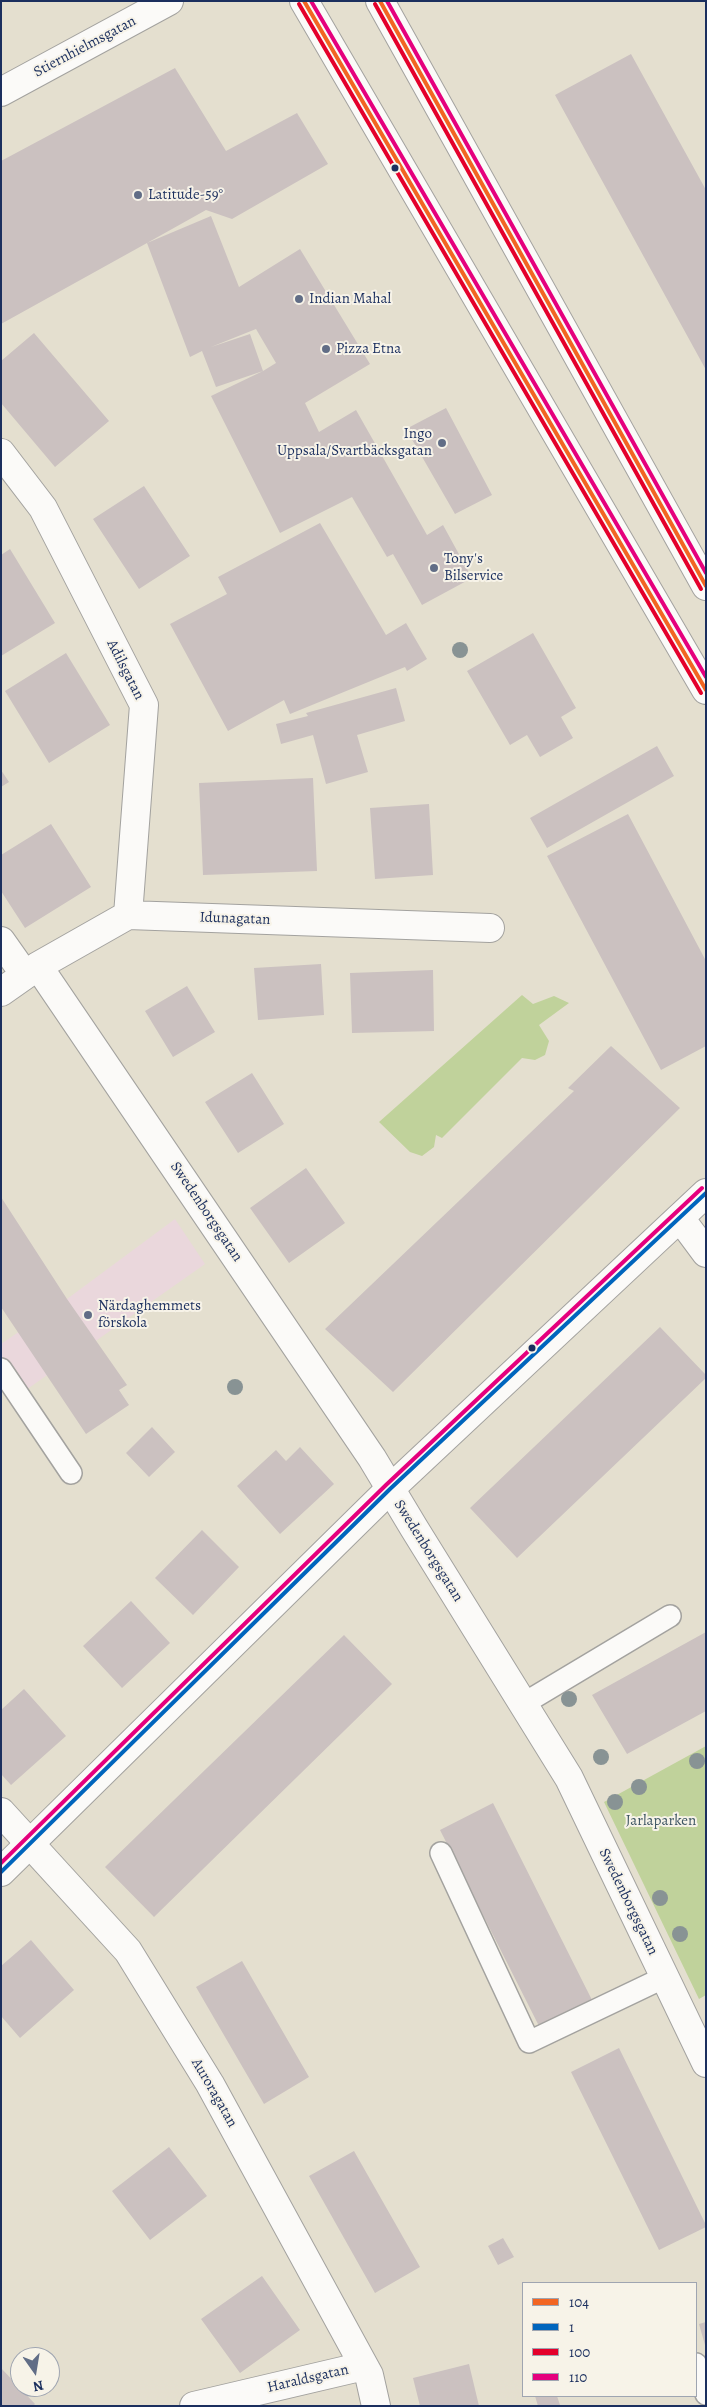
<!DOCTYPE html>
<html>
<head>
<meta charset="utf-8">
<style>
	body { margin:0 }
	#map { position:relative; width:707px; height:2407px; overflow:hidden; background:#e4dfcf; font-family:Alegreya,serif }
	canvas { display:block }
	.frame { position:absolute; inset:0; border:2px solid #1b2f5e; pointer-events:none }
	.legend { position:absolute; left:522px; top:2282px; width:175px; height:115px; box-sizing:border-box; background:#f7f3e8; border:1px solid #9fa5b1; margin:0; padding:6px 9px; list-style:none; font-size:15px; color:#1b2f5e }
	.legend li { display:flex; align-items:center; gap:10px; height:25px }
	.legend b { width:25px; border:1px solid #9fa5b1 }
	.north { position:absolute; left:10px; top:2347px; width:50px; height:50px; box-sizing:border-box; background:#f7f3e8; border:1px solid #9fa5b1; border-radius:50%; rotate:167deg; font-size:14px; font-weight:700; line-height:20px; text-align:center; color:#1b2f5e }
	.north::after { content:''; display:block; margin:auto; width:18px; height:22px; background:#616d86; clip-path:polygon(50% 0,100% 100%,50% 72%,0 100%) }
</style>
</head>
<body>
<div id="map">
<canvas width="707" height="2407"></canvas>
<div class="frame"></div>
<ul class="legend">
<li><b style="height:6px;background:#f26522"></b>104</li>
<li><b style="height:6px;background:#0065bd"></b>1</li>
<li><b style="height:6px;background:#e4002b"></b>100</li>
<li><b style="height:6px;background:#e5007d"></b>110</li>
</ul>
<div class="north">N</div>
</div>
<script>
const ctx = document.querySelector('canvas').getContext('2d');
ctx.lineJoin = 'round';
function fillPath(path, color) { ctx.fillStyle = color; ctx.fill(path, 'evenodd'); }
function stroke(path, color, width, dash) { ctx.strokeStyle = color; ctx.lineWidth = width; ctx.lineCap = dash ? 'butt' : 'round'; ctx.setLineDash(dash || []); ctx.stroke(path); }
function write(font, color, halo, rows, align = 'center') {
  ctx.font = font + ' Alegreya,serif'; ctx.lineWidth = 4; ctx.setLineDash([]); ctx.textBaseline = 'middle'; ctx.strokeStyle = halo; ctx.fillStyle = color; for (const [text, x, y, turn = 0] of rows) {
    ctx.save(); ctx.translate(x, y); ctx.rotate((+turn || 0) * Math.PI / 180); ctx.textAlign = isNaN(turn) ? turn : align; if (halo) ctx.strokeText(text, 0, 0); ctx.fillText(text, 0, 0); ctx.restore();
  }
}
fillPath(new Path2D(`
	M175 1219 205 1264 26 1390 1 1356V1344L67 1299Z`), '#ead7dc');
fillPath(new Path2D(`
	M522 995 533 1004 554 996 569 1003 539 1025 549 1041 545 1055 535 1060 522 1058 442 1138 436 1135 434 1147 422 1156 410 1152 379 1122Z
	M706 1746V1995L699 1999 604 1802Z`), '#c0d29b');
fillPath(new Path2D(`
	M631 54 706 190V370L555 95Z
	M175 68 226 151 297 113 328 164 232 219 206 210 147 243 211 216 239 287 300 249 370 364 305 403 319 432 356 410 427 535 443 525 472 578 422 605 393 554 387 557 352 497 280 533 211 396 263 371 276 363 256 329 211 347 250 334 263 371 216 387 202 351 190 357 147 243 1 324V161Z
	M34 333 109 421 55 467 1 403V361Z
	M446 408 492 495 455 514 406 429Z
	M144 486 190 556 139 589 93 519Z
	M320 523 386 635 406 623 427 659 407 671 405 667 290 714 284 700 228 731 170 624 227 594 218 577Z
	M10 549 55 623 1 656V555Z
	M533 633 576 708 561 717 573 738 540 757 527 735 510 745 467 671Z
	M66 653 110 725 49 763 5 691Z
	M396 688 405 721 357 735 368 772 326 784 313 735 281 744 276 724 308 716 306 713Z
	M657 746 674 776 547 848 530 818Z
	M1 770 9 782 1 787Z
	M313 778 317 871 203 875 199 783Z
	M429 804 433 875 375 879 370 808Z
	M628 814 706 961V1046L661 1070 547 856Z
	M51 824 91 887 25 928 1 891V855Z
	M321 964 324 1015 258 1020 254 968Z
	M433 970 434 1031 352 1033 350 973Z
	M187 986 215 1032 173 1057 145 1011Z
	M611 1046 680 1108 393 1392 325 1329 574 1091 568 1088Z
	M252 1073 284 1124 238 1153 205 1102Z
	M306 1168 345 1223 289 1263 250 1208Z
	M1 1197 67 1299 127 1385 119 1390 129 1405 86 1434 1 1307Z
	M660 1327 706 1375V1378L517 1558 470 1508Z
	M152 1427 175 1452 149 1477 126 1453Z
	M300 1447 334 1484 280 1534 237 1486 276 1450 286 1461Z
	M202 1530 239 1567 193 1615 155 1578Z
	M131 1601 170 1643 122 1688 83 1646Z
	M706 1632V1711L627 1754 592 1695Z
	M344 1635 392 1684 154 1917 105 1867Z
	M24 1689 66 1736 11 1785 1 1774V1710Z
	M493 1803 593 2002 540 2028 440 1830Z
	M31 1940 74 1990 20 2038 1 2016V1966Z
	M242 1961 309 2077 264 2104 196 1987Z
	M619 2048 706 2225V2227L659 2250 571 2072Z
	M169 2147 207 2196 150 2240 112 2191Z
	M354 2151 420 2267 375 2293 309 2176Z
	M503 2238 514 2257 498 2265 488 2246Z
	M262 2276 300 2330 240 2373 201 2319Z
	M706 2322V2345H705L699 2324Z
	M469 2364 479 2406H420L413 2378Z
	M1 2368 35 2404 33 2406H1Z
	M535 2396H557L560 2405 538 2406Z`), '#cbc1c0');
const service = new Path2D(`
	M1 1369 71 1473
	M523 1704 670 1616
	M441 1853 529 2042 665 1977
	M696 2364 706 2394`);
const minor = new Path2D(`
	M1 92 169 1
	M1 453 43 508 144 705 128 915
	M1 941 25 975
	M38 966 372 1458 414 1528 569 1778 706 2063
	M1 992 38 966 128 915 490 928
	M680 1218 706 1253
	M1 1812 128 1951 210 2084 369 2375 376 2406
	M194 2406 364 2366`);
const tertiary = new Path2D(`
	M304 1 706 690
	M380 1 706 586
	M1 1872 390 1489 706 1193`);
stroke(service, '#a3a29f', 24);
stroke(minor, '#a3a29f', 30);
stroke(tertiary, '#a3a29f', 30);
stroke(service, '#fbfaf8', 21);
stroke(minor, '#fbfaf8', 28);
stroke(tertiary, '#fbfaf8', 28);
stroke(new Path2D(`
	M304 1 706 690
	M380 1 706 586`), '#f26522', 4);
stroke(new Path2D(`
	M1 1872 390 1489 706 1193`), '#0065bd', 4);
stroke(new Path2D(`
	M299 4 701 693
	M375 4 701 589`), '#e4002b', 4);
stroke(new Path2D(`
	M311 1 706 677
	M387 1 706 573
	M1 1863 386 1485 702 1188`), '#e5007d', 4);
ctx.fillStyle = '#889394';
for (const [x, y] of [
	[460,650],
	[235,1387],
	[569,1699],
	[601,1757],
	[697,1761],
	[639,1787],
	[615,1802],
	[660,1898],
	[680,1934]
]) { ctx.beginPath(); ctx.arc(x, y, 8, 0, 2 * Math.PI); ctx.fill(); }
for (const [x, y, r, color] of [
	[395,168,4.5,"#1b2f5e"],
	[138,195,5,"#616d86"],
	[299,299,5,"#616d86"],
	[326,349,5,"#616d86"],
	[442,443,5,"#616d86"],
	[434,568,5,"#616d86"],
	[88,1315,5,"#616d86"],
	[532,1348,4.5,"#1b2f5e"]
]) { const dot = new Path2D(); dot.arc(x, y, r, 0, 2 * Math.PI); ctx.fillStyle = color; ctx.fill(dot); stroke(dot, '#f7f3e8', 2); }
write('15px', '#1b2f5e', '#f7f3e8', [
	["Stiernhielmsgatan",85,47,-28],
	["Adilsgatan",125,670,63],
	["Idunagatan",235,919,2],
	["Swedenborgsgatan",206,1212,56],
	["Swedenborgsgatan",428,1551,58],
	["Swedenborgsgatan",628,1902,64],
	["Auroragatan",214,2093,60],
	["Haraldsgatan",308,2379,-13]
]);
write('15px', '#1b2f5e', '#f7f3e8', [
	["Latitude-59°",148,195],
	["Indian Mahal",309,299],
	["Pizza Etna",336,349],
	["Ingo",432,434,"right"],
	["Uppsala/Svartbäcksgatan",432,451,"right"],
	["Tony's",444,559],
	["Bilservice",444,576],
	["Närdaghemmets",98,1306],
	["förskola",98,1323]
], 'left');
write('15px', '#3d5563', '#f7f3e8', [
	["Jarlaparken",661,1821]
]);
</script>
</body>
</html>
